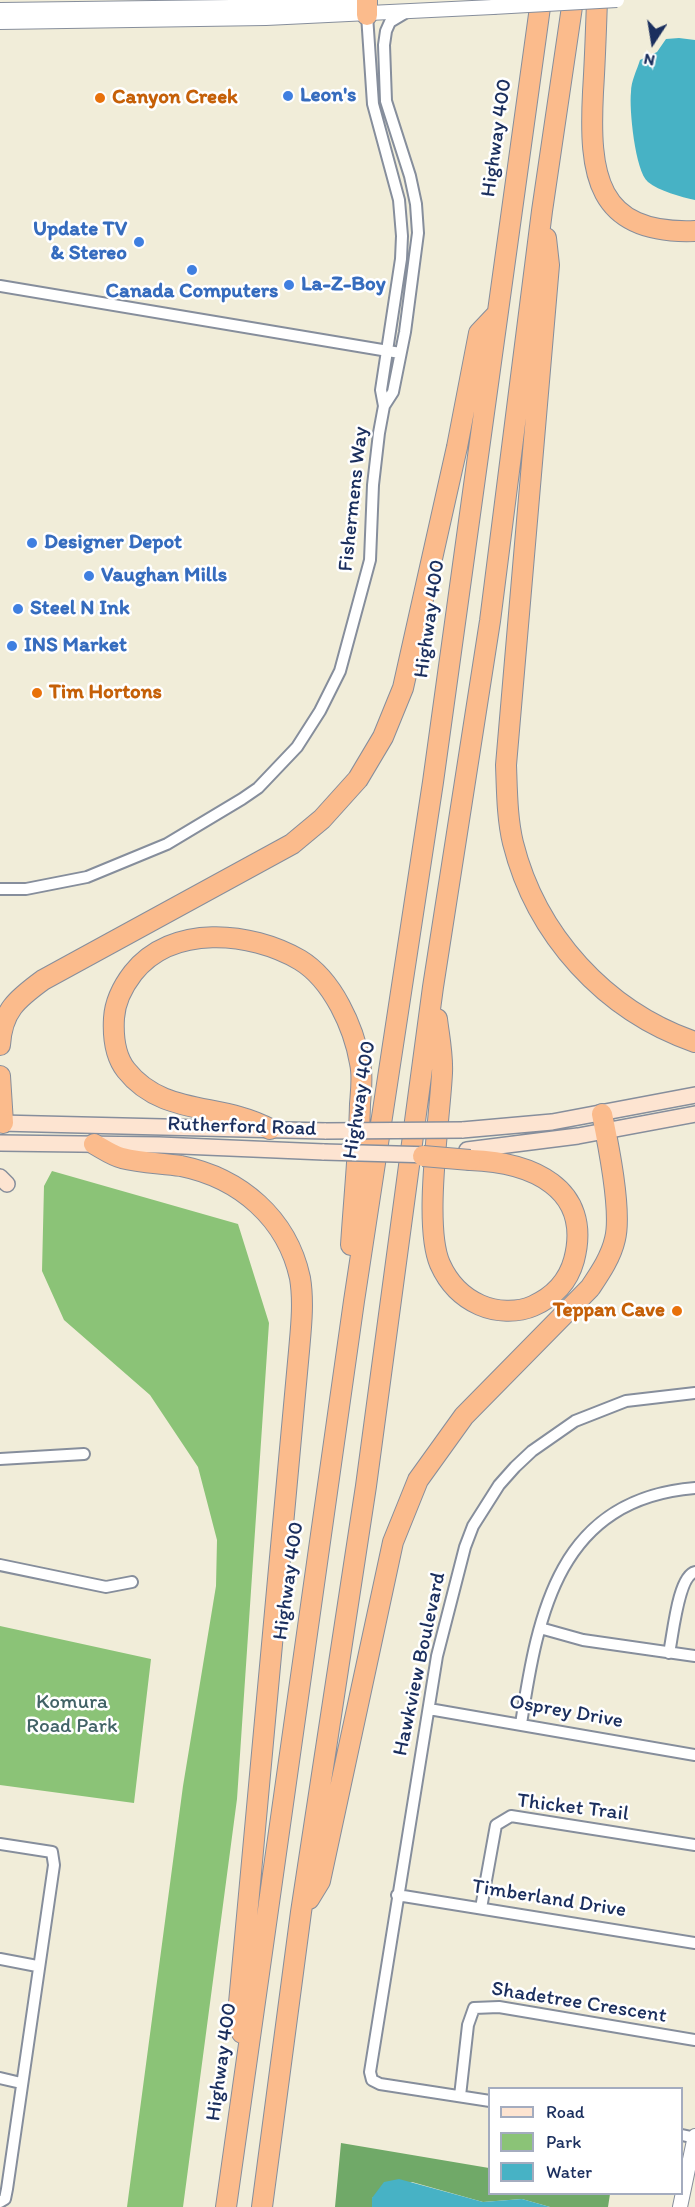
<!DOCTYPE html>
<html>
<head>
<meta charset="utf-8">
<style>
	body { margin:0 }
	#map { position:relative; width:695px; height:2207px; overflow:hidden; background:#f1edd9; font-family:Itim,sans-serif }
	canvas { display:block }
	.legend { position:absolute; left:488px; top:2087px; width:195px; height:108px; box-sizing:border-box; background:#fff; border:2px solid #a4acbf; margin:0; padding:8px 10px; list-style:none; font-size:18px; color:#1b2f5e }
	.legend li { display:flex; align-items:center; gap:12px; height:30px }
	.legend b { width:30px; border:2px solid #a4acbf }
	.north { position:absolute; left:623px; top:12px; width:60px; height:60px; -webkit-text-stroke:4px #fff; paint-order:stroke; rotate:192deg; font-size:16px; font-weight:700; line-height:24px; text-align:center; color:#1b2f5e }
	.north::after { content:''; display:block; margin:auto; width:21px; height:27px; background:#1b2f5e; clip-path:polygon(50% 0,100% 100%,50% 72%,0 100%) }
</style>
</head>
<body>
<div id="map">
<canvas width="695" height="2207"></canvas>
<ul class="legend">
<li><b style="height:8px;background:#fde4d1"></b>Road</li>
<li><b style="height:16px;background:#8bc377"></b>Park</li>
<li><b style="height:16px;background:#47b2c5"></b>Water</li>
</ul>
<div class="north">N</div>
</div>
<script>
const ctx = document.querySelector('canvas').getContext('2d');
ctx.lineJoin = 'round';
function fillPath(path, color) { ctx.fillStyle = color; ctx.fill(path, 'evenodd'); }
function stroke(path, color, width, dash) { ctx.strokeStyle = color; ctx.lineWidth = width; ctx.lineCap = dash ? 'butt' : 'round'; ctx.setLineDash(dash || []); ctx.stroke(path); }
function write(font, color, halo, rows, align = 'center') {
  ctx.font = font + ' Itim,sans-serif'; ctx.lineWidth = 5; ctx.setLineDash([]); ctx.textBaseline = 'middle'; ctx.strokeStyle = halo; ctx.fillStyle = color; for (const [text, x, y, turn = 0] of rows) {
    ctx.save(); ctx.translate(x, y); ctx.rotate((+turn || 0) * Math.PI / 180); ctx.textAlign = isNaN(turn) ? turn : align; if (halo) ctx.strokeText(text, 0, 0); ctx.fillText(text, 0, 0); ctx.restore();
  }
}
fillPath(new Path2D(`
	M52 1171 238 1224 269 1323 237 1799 183 2207H127L183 1786 216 1586 217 1540 198 1467 150 1395 64 1320 42 1271 44 1186Z
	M0 1626 151 1659 134 1803 0 1785Z`), '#8bc377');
fillPath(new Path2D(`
	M341 2143 489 2168 490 2194H610L608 2207H550L522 2199 483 2202 412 2182 372 2198V2207H335Z`), '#70a968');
fillPath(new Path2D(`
	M679 38 695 40V200C681 197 659 191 648 182 635 171 629 108 631 92 631 81 637 70 640 60L657 52 666 39Z
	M399 2179 483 2202 522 2199 550 2207H372V2198L384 2182Z`), '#47b2c5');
const minor = new Path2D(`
	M367 15 373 104 399 200 402 236 401 259 381 390 384 406
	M0 286 400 353
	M0 889H26L87 877 167 844 242 799 258 788 297 747 320 711 340 671 370 560 373 485 379 433 384 406 393 392 405 332 418 233 416 204 410 176 386 101 384 45 386 31 390 22 405 13
	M0 1459 84 1454
	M0 1565 106 1587 132 1582
	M540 1628 583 1640 695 1656
	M669 1653C673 1635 678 1576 695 1572
	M429 1709 695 1755
	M521 1724C538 1612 559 1499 695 1488
	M0 1844 52 1852 54 1865 7 2189 5 2199 0 2202
	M397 1895 695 1943
	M481 1908 496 1825 511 1816 695 1845
	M0 1959 37 1966
	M0 2078 21 2083
	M460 2096 468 2025 474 2008 499 2007 695 2040
	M490 2101 380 2084 372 2080 370 2072 437 1656 465 1547 473 1526 499 1485 515 1467 532 1451 575 1421 626 1401 695 1393
	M682 2135 695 2138`);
const tertiary = new Path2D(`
	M0 10 308 6 367 2
	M0 22 266 18 493 7
	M680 2207 695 2136`);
const secondary = new Path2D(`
	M0 1123 326 1131
	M462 1130 552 1122 695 1095
	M0 1143 159 1145 324 1152
	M467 1150 578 1136 695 1114
	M0 1177 7 1184`);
const motorway = new Path2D(`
	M367 0V15
	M597 0C596 31 595 61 593 92 589 173 595 235 695 231
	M546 238 549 265 506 765C507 791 507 818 513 843 536 935 605 1011 695 1042
	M437 1019C439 1036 443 1055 442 1073 440 1118 423 1225 440 1264 448 1282 462 1297 480 1305 496 1312 517 1313 533 1306 553 1297 568 1282 574 1260 593 1187 530 1162 470 1160
	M0 1045C2 1011 17 999 43 980L292 844 322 819 358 779 383 737 403 688 457 447 479 333 496 315
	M0 1076 3 1123
	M270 1129C221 1102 163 1117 126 1070 115 1056 113 1035 114 1018 115 1002 123 986 133 973 172 924 250 931 300 960 333 980 354 1028 360 1063 363 1076 361 1091 360 1104 359 1151 354 1198 351 1245
	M94 1144C103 1149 113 1156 122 1158 141 1163 162 1163 181 1166 240 1178 287 1218 300 1278 304 1302 301 1328 299 1351L239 2003 242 2033
	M309 1899 320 1881 393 1542 418 1480 464 1416 590 1288C600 1273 611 1257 615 1239 622 1211 608 1143 602 1114
	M226 2207 354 1301 433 782 541 0
	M262 2207 301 1912 366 1486 433 987 490 621 542 211 573 0`);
stroke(minor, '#868e9c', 14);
stroke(tertiary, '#868e9c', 16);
stroke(secondary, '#868e9c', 18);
stroke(motorway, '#868e9c', 22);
stroke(minor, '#fff', 10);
stroke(tertiary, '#fff', 14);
stroke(secondary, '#fde4d1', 15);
stroke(motorway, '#fbbb8c', 20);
const tertiaryBridge = new Path2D(`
	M493 7 617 0`);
const secondaryBridge = new Path2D(`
	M326 1131 462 1130
	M324 1152 432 1155`);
const motorwayBridge = new Path2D(`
	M423 1156 470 1160`);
stroke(tertiaryBridge, '#868e9c', 16, []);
stroke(secondaryBridge, '#868e9c', 18, []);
stroke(motorwayBridge, '#868e9c', 22, []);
stroke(tertiaryBridge, '#fff', 14);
stroke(secondaryBridge, '#fde4d1', 15);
stroke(motorwayBridge, '#fbbb8c', 20);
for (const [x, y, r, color] of [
	[288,96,6,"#3f7fe0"],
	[100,98,6,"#e8710a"],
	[139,242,6,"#3f7fe0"],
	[192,270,6,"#3f7fe0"],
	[289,285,6,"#3f7fe0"],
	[32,543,6,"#3f7fe0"],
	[89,576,6,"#3f7fe0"],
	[18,609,6,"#3f7fe0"],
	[12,646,6,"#3f7fe0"],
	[37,693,6,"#e8710a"],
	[677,1311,6,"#e8710a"]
]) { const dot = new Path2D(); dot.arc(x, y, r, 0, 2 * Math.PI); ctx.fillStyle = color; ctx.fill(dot); stroke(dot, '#fff', 2); }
write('bold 21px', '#366cbe', '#fff', [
	["Leon's",300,96],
	["Update TV",127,230,"right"],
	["& Stereo",127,254,"right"],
	["La-Z-Boy",301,285],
	["Canada Computers",192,292,"center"],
	["Designer Depot",44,543],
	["Vaughan Mills",101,576],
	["Steel N Ink",30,609],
	["INS Market",24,646]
], 'left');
write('bold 21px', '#c56008', '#fff', [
	["Canyon Creek",112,98],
	["Tim Hortons",49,693],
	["Teppan Cave",665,1311,"right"]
], 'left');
write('21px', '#1b2f5e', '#fff', [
	["Highway 400",497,138,-82],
	["Fishermens Way",354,499,-84],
	["Highway 400",430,619,-82],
	["Highway 400",360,1100,-81],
	["Rutherford Road",242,1127,2],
	["Highway 400",289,1581,-82],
	["Hawkview Boulevard",420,1664,-78],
	["Osprey Drive",566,1712,10],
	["Thicket Trail",573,1808,7],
	["Timberland Drive",549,1899,9],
	["Shadetree Crescent",579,2003,9],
	["Highway 400",222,2062,-82]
]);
write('21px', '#426367', '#fff', [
	["Komura",72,1703],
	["Road Park",72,1727]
]);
</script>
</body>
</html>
